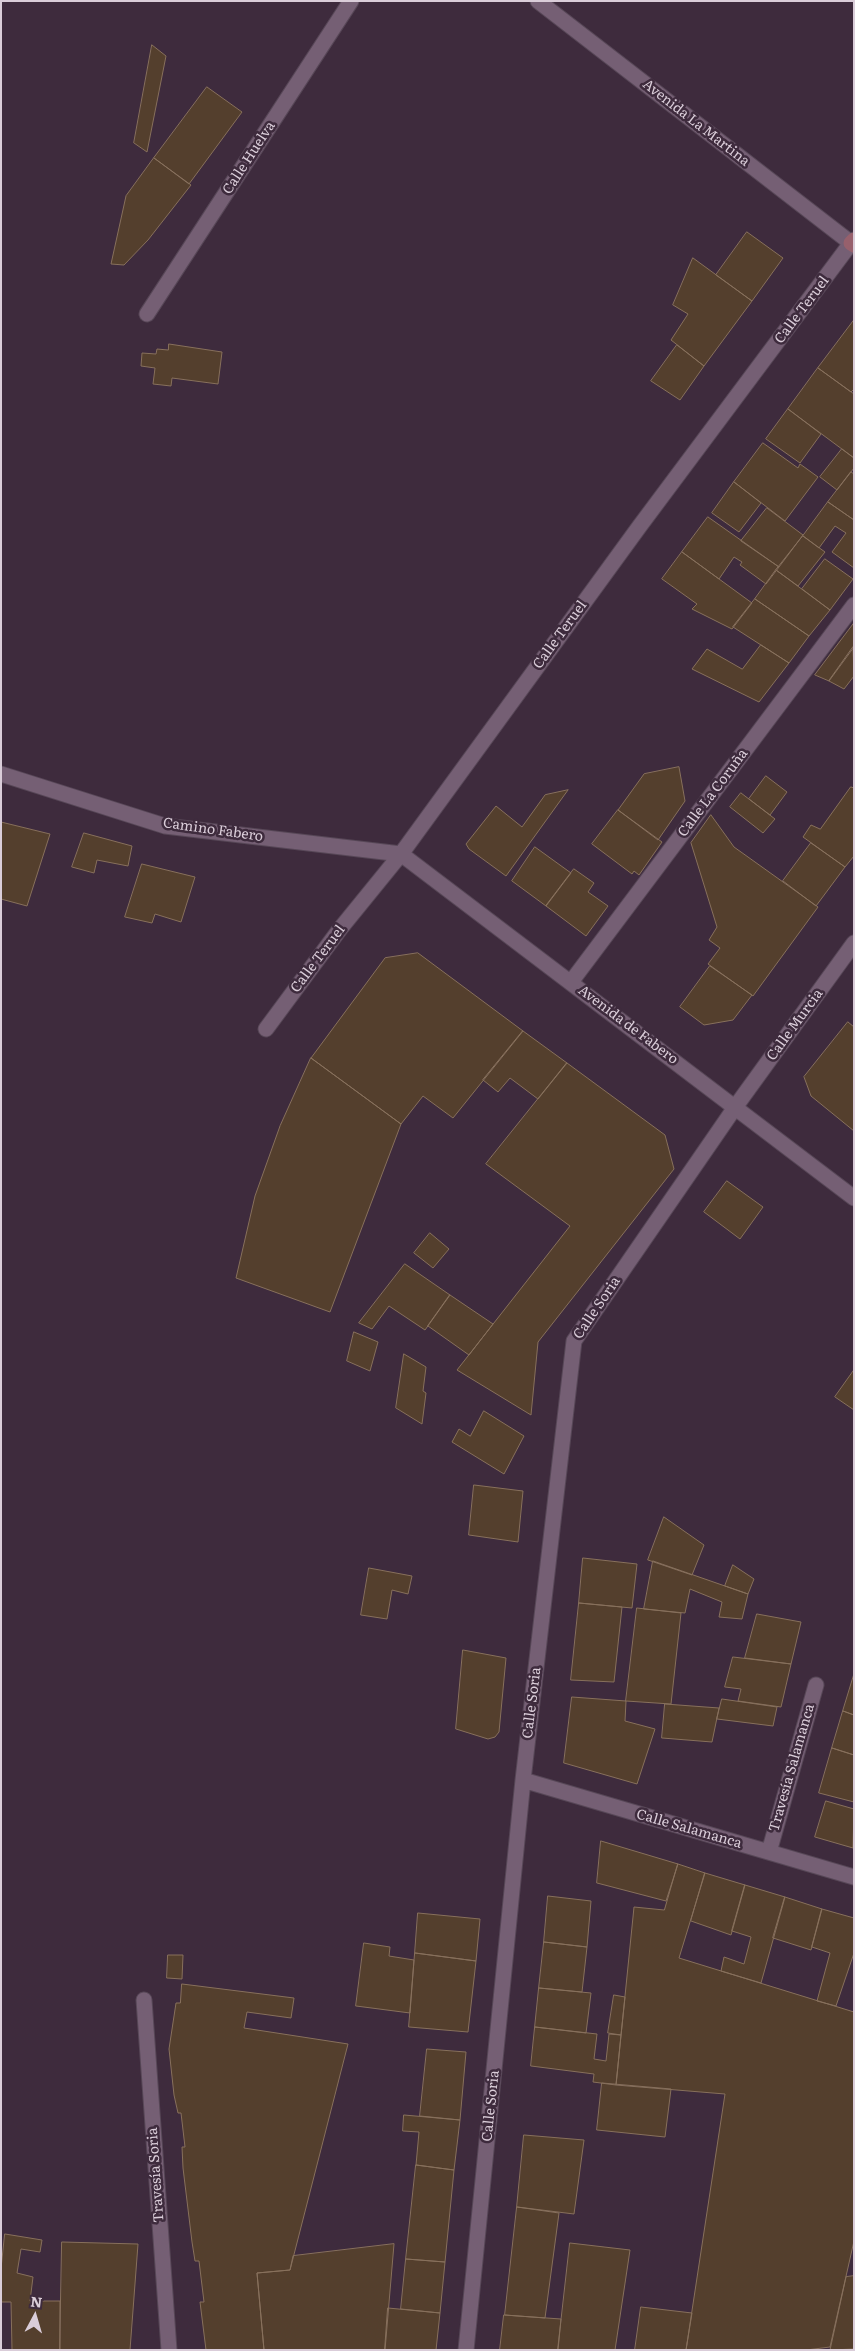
<!DOCTYPE html>
<html>
<head>
<meta charset="utf-8">
<style>
	body { margin:0 }
	#map { position:relative; width:855px; height:2351px; overflow:hidden; background:#3e2b3d; font-family:Literata,serif }
	canvas { display:block }
	.frame { position:absolute; inset:0; border:2px solid #dacdd9; pointer-events:none }
	.north { position:absolute; left:10px; top:2291px; width:50px; height:50px; -webkit-text-stroke:4px #3e2b3d; paint-order:stroke; rotate:6deg; font-size:14px; font-weight:700; line-height:20px; text-align:center; color:#dacdd9 }
	.north::after { content:''; display:block; margin:auto; width:18px; height:22px; background:#dacdd9; clip-path:polygon(50% 0,100% 100%,50% 72%,0 100%) }
</style>
</head>
<body>
<div id="map">
<canvas width="855" height="2351"></canvas>
<div class="frame"></div>
<div class="north">N</div>
</div>
<script>
const ctx = document.querySelector('canvas').getContext('2d');
ctx.lineJoin = 'round';
function fillPath(path, color) { ctx.fillStyle = color; ctx.fill(path, 'evenodd'); }
function stroke(path, color, width, dash) { ctx.strokeStyle = color; ctx.lineWidth = width; ctx.lineCap = dash ? 'butt' : 'round'; ctx.setLineDash(dash || []); ctx.stroke(path); }
function write(font, color, halo, rows, align = 'center') {
  ctx.font = font + ' Literata,serif'; ctx.lineWidth = 5; ctx.setLineDash([]); ctx.textBaseline = 'middle'; ctx.strokeStyle = halo; ctx.fillStyle = color; for (const [text, x, y, turn = 0] of rows) {
    ctx.save(); ctx.translate(x, y); ctx.rotate((+turn || 0) * Math.PI / 180); ctx.textAlign = isNaN(turn) ? turn : align; if (halo) ctx.strokeText(text, 0, 0); ctx.fillText(text, 0, 0); ctx.restore();
  }
}
const building = new Path2D(`
	M152 45 166 56 147 152 134 143Z
	M207 87 242 112 189 184 154 158Z
	M154 158 191 185 148 240 124 265 111 264 126 196Z
	M747 232 783 258 752 301 716 275Z
	M693 258 752 301 704 366 671 340 688 314 673 305Z
	M854 320V389L851 392 818 368Z
	M169 344 222 352 218 384 172 378 171 386 153 384 155 368 141 366 142 353 156 354 157 349 168 350Z
	M677 345 704 366 680 400 651 381Z
	M818 368 854 394V458L788 409Z
	M788 409 821 434 800 463 766 439Z
	M763 443 798 468 800 464 818 477 785 521 734 482Z
	M842 449 854 458V468L837 490 820 477Z
	M851 472 854 474V520L828 502Z
	M734 482 761 503 739 532 712 513Z
	M828 502 854 520V568L832 552 846 533 835 526 819 548 803 536Z
	M767 508 803 535 779 567 741 541Z
	M708 517 779 567 766 584 740 565 742 562 734 557 719 579 682 552Z
	M803 536 825 552 798 586 776 570Z
	M682 552 752 603 732 629 692 609 697 604 662 579Z
	M825 559 853 579 830 610 802 589Z
	M776 570 830 610 809 636 755 599Z
	M755 599 809 636 789 663 733 627Z
	M854 623V647L829 681 815 675Z
	M761 645 789 663 759 702 692 669 707 649 742 669Z
	M853 647 854 676 844 689 829 681Z
	M679 767 685 801 658 840 618 810 644 774Z
	M766 776 787 792 770 815 749 799Z
	M851 787 854 788V856L845 867 803 837 811 825 820 829Z
	M568 790 506 876 469 849 466 844 496 806 522 827 545 795Z
	M741 793 775 819 763 833 730 807Z
	M618 810 662 842 639 875 634 871 632 874 592 844Z
	M711 815 734 847 818 907 753 996 708 964 720 948 709 940 717 927 691 843Z
	M1 822 50 834 27 906 1 899Z
	M84 833 132 846 128 866 97 860 94 873 72 867Z
	M811 843 845 867 816 906 783 881Z
	M535 847 571 873 546 906 512 881Z
	M142 864 195 877 181 922 155 914 152 923 125 917Z
	M574 869 594 883 588 892 608 906 586 936 546 906Z
	M418 953 523 1031 453 1118 423 1096 401 1124 311 1058 385 958Z
	M710 966 752 995 733 1020 704 1025 680 1007Z
	M848 1022 854 1027V1131L811 1096 804 1077Z
	M523 1031 567 1063 538 1099 510 1078 498 1092 483 1080Z
	M311 1058 401 1124 330 1312 236 1278 255 1196 280 1126Z
	M567 1063 665 1135 674 1169 538 1342 531 1415 457 1370 570 1226 486 1164Z
	M727 1181 763 1207 740 1239 704 1212Z
	M430 1233 449 1249 433 1268 414 1253Z
	M405 1264 450 1295 425 1330 389 1306 372 1329 359 1323Z
	M450 1295 493 1324 469 1355 428 1326Z
	M354 1332 378 1342 370 1371 347 1361Z
	M404 1354 426 1367 423 1391 426 1393 422 1424 396 1408Z
	M854 1370V1410L835 1397Z
	M484 1411 524 1436 504 1474 452 1442 459 1429 470 1436Z
	M474 1485 523 1491 518 1542 469 1535Z
	M664 1517 704 1545 692 1575 648 1560Z
	M583 1558 637 1564 632 1608 579 1603Z
	M653 1561 748 1594 742 1619 719 1617 722 1602 690 1589 685 1613 644 1609Z
	M733 1565 754 1579 748 1594 725 1586Z
	M369 1568 412 1576 408 1594 392 1590 387 1619 361 1615Z
	M579 1603 622 1607 614 1682 571 1680Z
	M637 1608 681 1613 671 1704 626 1701Z
	M757 1614 801 1622 791 1664 745 1658Z
	M463 1650 506 1658 499 1732 495 1737 488 1739 456 1729Z
	M733 1657 791 1664 781 1707 738 1701 741 1689 725 1687Z
	M854 1674V1715L843 1711Z
	M572 1697 626 1701 625 1721 655 1729 637 1784 564 1763Z
	M722 1699 777 1707 773 1726 717 1719Z
	M665 1704 719 1708 712 1742 662 1738Z
	M843 1711 854 1715V1755L832 1748Z
	M832 1748 854 1755V1802L819 1793Z
	M826 1801 854 1809 853 1848 815 1837Z
	M601 1841 678 1864 666 1901 597 1883Z
	M678 1864 705 1873 679 1958 854 2012V2241L830 2347 806 2350H686L725 2094 616 2085 634 1907 664 1910Z
	M705 1873 745 1885 731 1935 691 1921Z
	M745 1885 785 1897 761 1983 721 1971 724 1957 744 1964 751 1937 732 1931Z
	M548 1896 591 1901 587 1947 544 1942Z
	M785 1897 822 1909 811 1950 773 1938Z
	M822 1909 854 1918V1953L836 2006 817 2001 830 1953 812 1947Z
	M418 1913 480 1919 476 1961 415 1953Z
	M544 1942 587 1947 582 1992 539 1988Z
	M364 1943 390 1947 389 1956 414 1960 410 2013 356 2006Z
	M415 1953 476 1961 468 2032 409 2027Z
	M168 1955H183L182 1979 167 1978Z
	M182 1984 294 1998 291 2018 247 2012 244 2028 348 2044 290 2270 257 2273 264 2350H206L200 2302H204L199 2261H195L192 2242 183 2168 182 2147H185L181 2113H178L174 2095 169 2049 176 2003H180Z
	M539 1988 591 1993 586 2033 535 2027Z
	M614 1995 625 1997 621 2035 608 2033Z
	M535 2027 597 2034 594 2059 606 2061 609 2034 621 2035 616 2085 593 2082 594 2074 531 2066Z
	M427 2049 466 2052 460 2120 420 2116Z
	M602 2083 671 2089 665 2137 597 2130Z
	M404 2115 460 2120 454 2170 416 2165 419 2132 403 2131Z
	M524 2135 584 2140 574 2214 517 2207Z
	M416 2165 454 2170 445 2262 406 2259Z
	M517 2207 559 2213 545 2318 505 2315Z
	M5 2234 42 2240 40 2252 21 2249 17 2273 33 2277 30 2301H60V2350H12L11 2302H1V2269Z
	M62 2242 138 2244 130 2350H60Z
	M570 2243 630 2250 615 2350H558Z
	M394 2244 385 2350H264L257 2273 290 2270 293 2256Z
	M406 2259 445 2262 440 2313 401 2309Z
	M854 2276V2349L830 2350 846 2277Z
	M641 2307 692 2313 686 2350H635Z
	M388 2308 440 2313 436 2350H385Z
	M504 2315 561 2319 558 2350H500Z`);
fillPath(building, '#543f2d');
stroke(building, '#87705c', 1);
const street = new Path2D(`
	M147 314 351 1
	M1 774 165 826 401 854 854 1198
	M571 982 854 605
	M266 1029 340 929 401 854 639 527 851 243 538 1
	M523 1780 854 1877
	M769 1852 816 1685
	M144 2000 169 2350
	M466 2350 523 1780 574 1341 736 1106 854 943`);
const secondary = new Path2D(`
	M854 240 851 243 854 245`);
stroke(street, '#574757', 17);
stroke(secondary, '#574757', 17);
stroke(street, '#755f74', 15);
stroke(secondary, '#97606c', 15);
write('14px', '#dacdd9', '#3e2b3d', [
	["Avenida La Martina",696,123,38],
	["Calle Huelva",249,158,-57],
	["Calle Teruel",802,310,-53],
	["Calle Teruel",560,635,-54],
	["Calle La Coruña",713,793,-53],
	["Camino Fabero",213,830,8],
	["Calle Teruel",318,959,-53],
	["Avenida de Fabero",628,1025,37],
	["Calle Murcia",795,1025,-54],
	["Calle Soria",597,1308,-56],
	["Calle Soria",532,1703,-83],
	["Travesía Salamanca",792,1768,-74],
	["Calle Salamanca",689,1829,16],
	["Calle Soria",491,2106,-84],
	["Travesía Soria",156,2175,-94]
]);
</script>
</body>
</html>
